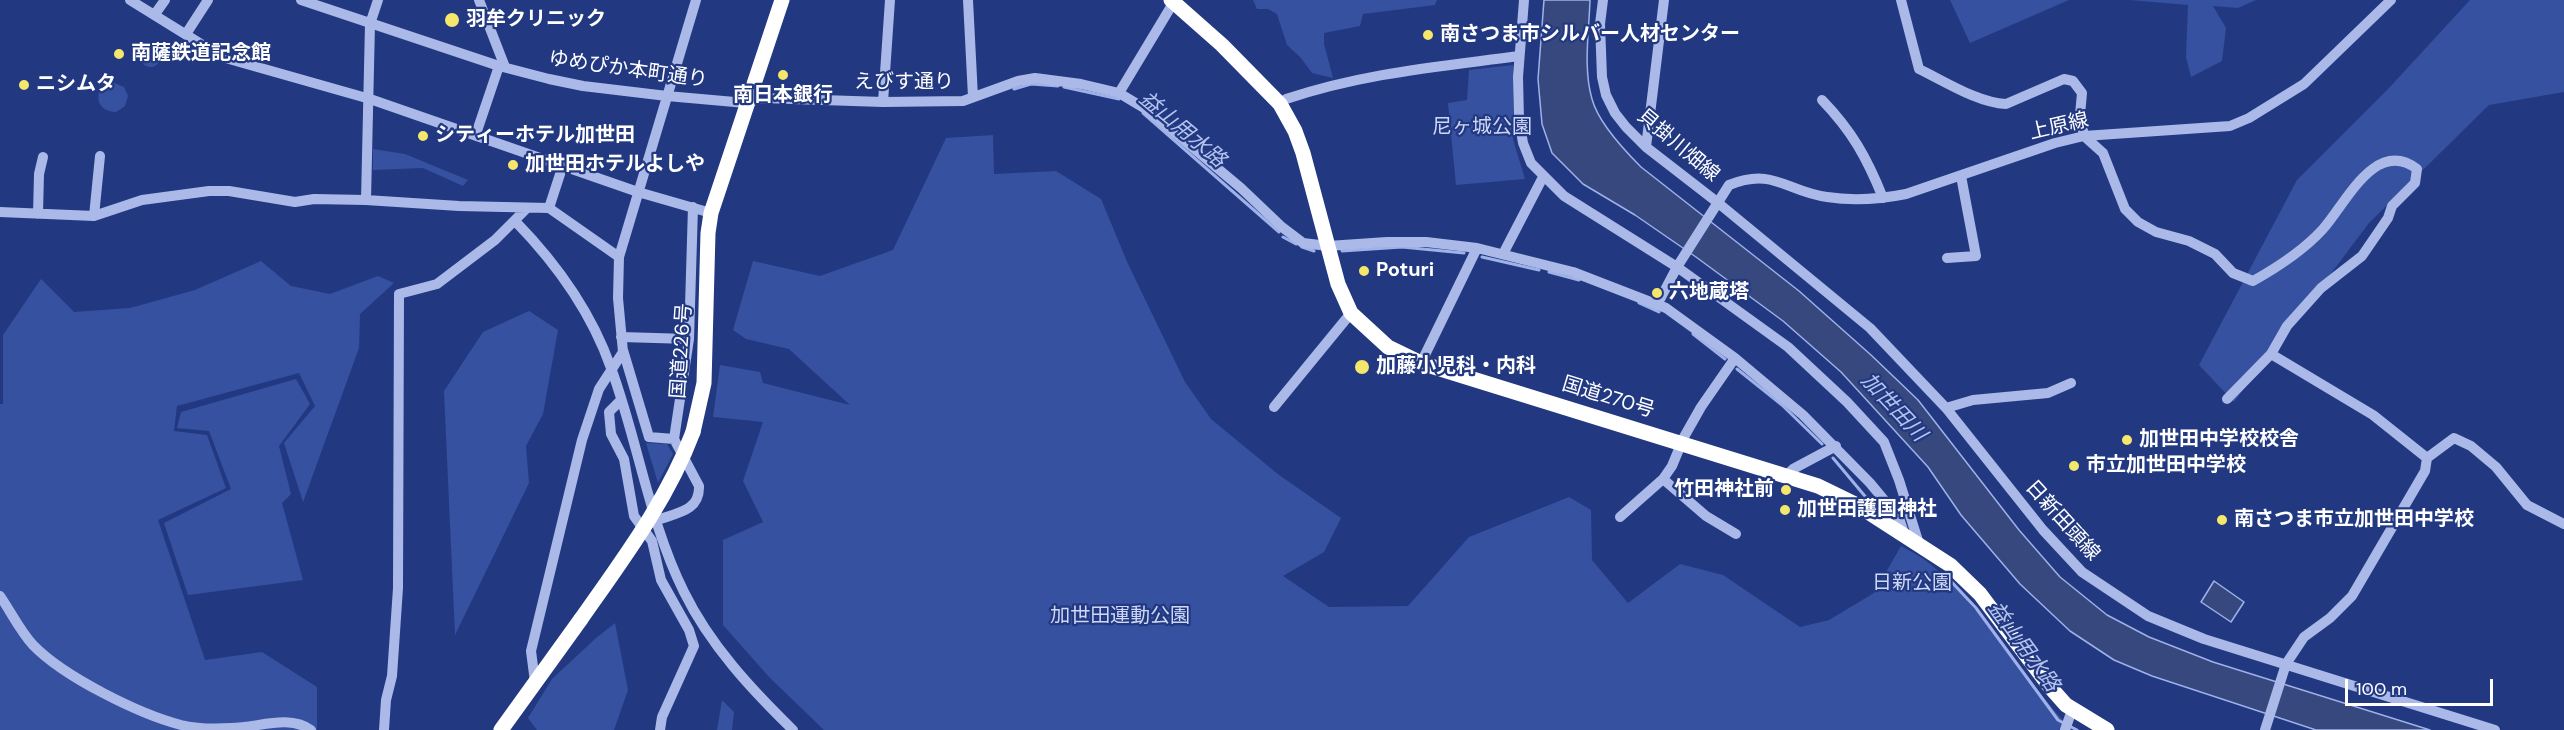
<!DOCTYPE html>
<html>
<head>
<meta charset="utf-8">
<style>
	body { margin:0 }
	#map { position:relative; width:2564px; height:730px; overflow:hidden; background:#223982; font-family:"DM Sans",sans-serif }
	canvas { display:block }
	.scale { position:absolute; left:2345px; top:679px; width:148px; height:27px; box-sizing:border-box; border:3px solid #fff; border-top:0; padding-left:8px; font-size:18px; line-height:21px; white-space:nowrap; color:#fff; -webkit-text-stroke:4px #223982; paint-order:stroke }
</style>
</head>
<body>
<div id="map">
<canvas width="2564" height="730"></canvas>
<div class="scale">100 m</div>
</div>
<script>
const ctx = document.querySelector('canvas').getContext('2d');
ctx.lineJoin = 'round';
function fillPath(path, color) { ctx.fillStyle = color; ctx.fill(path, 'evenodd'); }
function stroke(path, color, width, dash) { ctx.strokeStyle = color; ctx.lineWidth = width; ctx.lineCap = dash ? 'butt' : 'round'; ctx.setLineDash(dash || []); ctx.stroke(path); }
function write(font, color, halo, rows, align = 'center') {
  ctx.font = font + ' "DM Sans","Noto Sans JP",sans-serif'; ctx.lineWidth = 4.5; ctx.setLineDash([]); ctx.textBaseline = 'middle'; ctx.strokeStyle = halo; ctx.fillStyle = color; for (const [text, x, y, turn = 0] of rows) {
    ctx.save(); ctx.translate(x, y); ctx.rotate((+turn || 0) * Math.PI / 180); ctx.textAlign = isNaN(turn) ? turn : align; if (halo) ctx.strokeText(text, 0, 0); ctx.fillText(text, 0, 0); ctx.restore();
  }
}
fillPath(new Path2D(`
	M1253 0H1437L1435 5 1363 14 1360 26 1324 33V44L1333 78 1312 73 1301 58 1287 45 1277 14 1268 9H1257Z
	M1950 0H2069L1970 43Z
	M2130 0H2256L2238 8 2213 6 2226 28 2222 61 2191 77 2186 57 2188 5Z
	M2470 0H2564V92L2489 105 2369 223 2234 402 2199 365 2297 180 2389 88Z
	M150 48 165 53C159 62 156 71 144 65L140 57 144 49Z
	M1513 65V139L1525 179 1456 185 1448 103 1467 100 1469 70Z
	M112 82 124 87 128 96 125 106 116 112C100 112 93 98 103 85Z
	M993 135 994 174 1056 171 1101 199 1128 264 1185 382 1211 419 1279 475 1341 518 1324 552 1283 576 1329 607 1408 606 1469 537 1569 497 1591 510 1592 560 1628 603 1680 564 1723 575 1800 627 1829 620 1874 593 1901 546C1910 551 1920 556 1929 563 1978 602 2018 671 2062 719V730H824L769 677 723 625V540L763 522 743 481 763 422 713 417 720 365 760 372 763 383 850 405 789 349 746 339 733 330 753 261 820 276 893 250 946 138Z
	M373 149 405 154 468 180 463 186 423 168 373 170Z
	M261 261 291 286 330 294 378 276 394 283 360 314 359 348 303 502 284 443 315 406 299 373 177 406 174 431 207 435 226 488 158 520 205 660 262 652 317 687V730H0V404H3V335L41 279 74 312 130 308 195 290Z
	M529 311 558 330 543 414 526 446 529 483 455 635 444 391 483 332Z
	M296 379 310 404 279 446 291 494 282 503 303 580 188 595 164 523 231 489 209 431 177 428 181 412Z
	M646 443 667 444 673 454 658 483Z
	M615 623 628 690 614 730H537L528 718 552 679 596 638Z
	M722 700 734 712 732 730H717Z`), '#3651a0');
const water = new Path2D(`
	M1544 0H1590C1589 32 1583 68 1592 99 1598 122 1624 150 1641 167L1799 291 1871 355 1918 400 2019 530 2060 577 2107 615 2149 637 2213 662 2430 730H2316L2152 676 2114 660 2070 631 2020 584 1961 515 1928 467 1841 372 1783 321 1696 257 1635 215 1583 184 1552 153 1542 124 1538 79Z
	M2214 581 2244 602 2231 622 2201 602Z`);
fillPath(water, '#37487e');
stroke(water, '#9eb2e9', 1.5);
stroke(new Path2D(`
	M1064 87 1119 99
	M1014 89 1031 84 1058 86
	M1143 113 1279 232
	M1283 237 1296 244
	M1302 247 1314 251
	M1342 251 1402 247 1464 253
	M1482 257 1539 270
	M1549 272 1579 280
	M1639 303 1659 312
	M1693 334 1725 359
	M1737 369 1782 405 1822 444
	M1833 458 1869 501
	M1947 577 1976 608 2058 720 2077 730`), '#9eb2e9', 3);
stroke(new Path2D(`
	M130 0 222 57 370 99 638 192 711 213
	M301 0 499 66 549 79 583 86 667 96 746 103 762 98 883 102 963 101 1018 81 1035 78 1081 84 1119 93 1149 111 1241 188 1282 227 1303 243 1328 246 1387 242H1426L1477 248 1573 272 1666 308 1735 358 1803 415 1870 483 1899 518 1905 536
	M479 0 505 67
	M968 0 973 97
	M1524 0 1518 77 1519 119 1523 143 1531 163 1564 196 1677 267 1788 347 1847 402 1884 442 1899 480 1919 544
	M1603 0 1600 24 1602 77 1606 95 1615 113 1626 127 1646 147 1717 202 1870 328 1946 408 2043 530 2082 572 2148 616 2204 639 2495 730
	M1901 0 1919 69C1944 81 1978 103 2006 104L2064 79 2073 81 2082 93 2080 115 2084 136 2103 153 2125 209 2138 222 2156 232 2189 241 2215 254 2233 273 2253 281C2278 267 2304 250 2323 229 2345 205 2375 137 2417 169L2415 183 2392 206 2388 218 2362 256 2321 288 2287 326 2271 354 2227 399
	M155 14 165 0
	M186 34 208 0
	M1119 93 1175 0
	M1822 100C1852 131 1867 158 1883 198
	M883 102 890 0
	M1280 104 1286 99C1364 73 1437 67 1519 56
	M476 134 499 66
	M1646 147 1664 0
	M366 200 370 24 378 0
	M549 208 619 257
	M0 212 94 216 142 200 209 191H229L295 202 314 199 366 200 459 206 549 208 563 165
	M38 214 39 174 43 157
	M94 216 100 156
	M515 221C557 264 591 311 611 368 638 441 649 522 684 592 710 645 751 689 793 730
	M1503 254 1543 177
	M1947 258 1976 256 1961 176
	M1657 305 1677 267 1729 185C1774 167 1787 192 1827 197 1853 201 1881 199 1906 194L2055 143 2084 136 2230 126 2249 118 2304 84 2391 0
	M621 337 689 339 693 207
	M623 350 649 437 674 439
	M2271 354 2373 415 2427 458
	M1421 363 1477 248
	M621 400 609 412 611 434 624 459 634 516 652 541 661 580 689 630 694 646 662 717 660 730
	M1274 407 1351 313
	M1946 408 1973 400 2048 393 2071 383
	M1786 476 1793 469 1836 446
	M1663 479 1706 516 1736 534
	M1620 517 1663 479 1672 466 1684 437 1701 407 1735 358
	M657 520C677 513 700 511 699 486L674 439 689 339
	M0 596C11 612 20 631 33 645 64 677 139 714 181 725 198 729 215 729 231 728 258 728 288 714 311 730
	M535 682 531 651 582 440 599 389 623 352 618 298 619 257 696 0
	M384 730 386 700 392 676 398 588 399 294 437 284 495 240 527 208
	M2065 730 2072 710
	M2265 730 2286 664 2304 637 2330 618 2352 596 2425 471 2427 458 2454 438 2471 446 2496 467 2527 505 2564 524`), '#aab9e8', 10);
stroke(new Path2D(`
	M1171 0 1222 45 1280 104 1295 131 1303 153 1338 284 1351 313 1388 347 1421 363 1818 486 1857 505 1950 565 1980 594 2050 687 2066 705 2107 730
	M693 432 704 383 708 233 711 213 782 0
	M501 730 581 619`), '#fff', 15);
stroke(new Path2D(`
	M581 619C623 559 667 501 693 432`), '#fff', 15);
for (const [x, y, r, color] of [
	[452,20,8,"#f4e76c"],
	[1428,35,6,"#f4e76c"],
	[119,54,6,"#f4e76c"],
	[783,75,6,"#f4e76c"],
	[24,85,6,"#f4e76c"],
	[423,136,6,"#f4e76c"],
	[513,165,6,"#f4e76c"],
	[1364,271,6,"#f4e76c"],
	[1657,293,6,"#f4e76c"],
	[1362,367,8,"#f4e76c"],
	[2127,440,6,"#f4e76c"],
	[2074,466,6,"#f4e76c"],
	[1786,490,6,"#f4e76c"],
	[1785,510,6,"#f4e76c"],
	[2222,520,6,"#f4e76c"]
]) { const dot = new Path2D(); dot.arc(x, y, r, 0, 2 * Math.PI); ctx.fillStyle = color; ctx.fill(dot); stroke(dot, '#223982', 2); }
write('bold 20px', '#fff', '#223982', [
	["羽牟クリニック",466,20],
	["南さつま市シルバー人材センター",1440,35],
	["南薩鉄道記念館",131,54],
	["ニシムタ",36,85],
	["南日本銀行",783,96,"center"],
	["シティーホテル加世田",435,136],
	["加世田ホテルよしや",525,165],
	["Poturi",1376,271],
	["六地蔵塔",1669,293],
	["加藤小児科・内科",1376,367],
	["加世田中学校校舎",2139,440],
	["市立加世田中学校",2086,466],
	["竹田神社前",1774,490,"right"],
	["加世田護国神社",1797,510],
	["南さつま市立加世田中学校",2234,520]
], 'left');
write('20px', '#fff', '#223982', [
	["ゆめぴか本町通り",628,70,8],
	["えびす通り",904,83],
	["上原線",2059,127,-13],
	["貝掛川畑線",1678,146,40],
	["国道226号",682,351,-86],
	["国道270号",1608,398,17],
	["日新田頭線",2062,521,48]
]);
write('20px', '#ced8f6', '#223982', [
	["尼ヶ城公園",1482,128],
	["日新公園",1912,584],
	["加世田運動公園",1120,617]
]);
write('italic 21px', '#b5c4ef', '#223982', [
	["益山用水路",1182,130,40],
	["加世田川",1893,408,47],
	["益山用水路",2023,647,54]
]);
</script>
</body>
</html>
